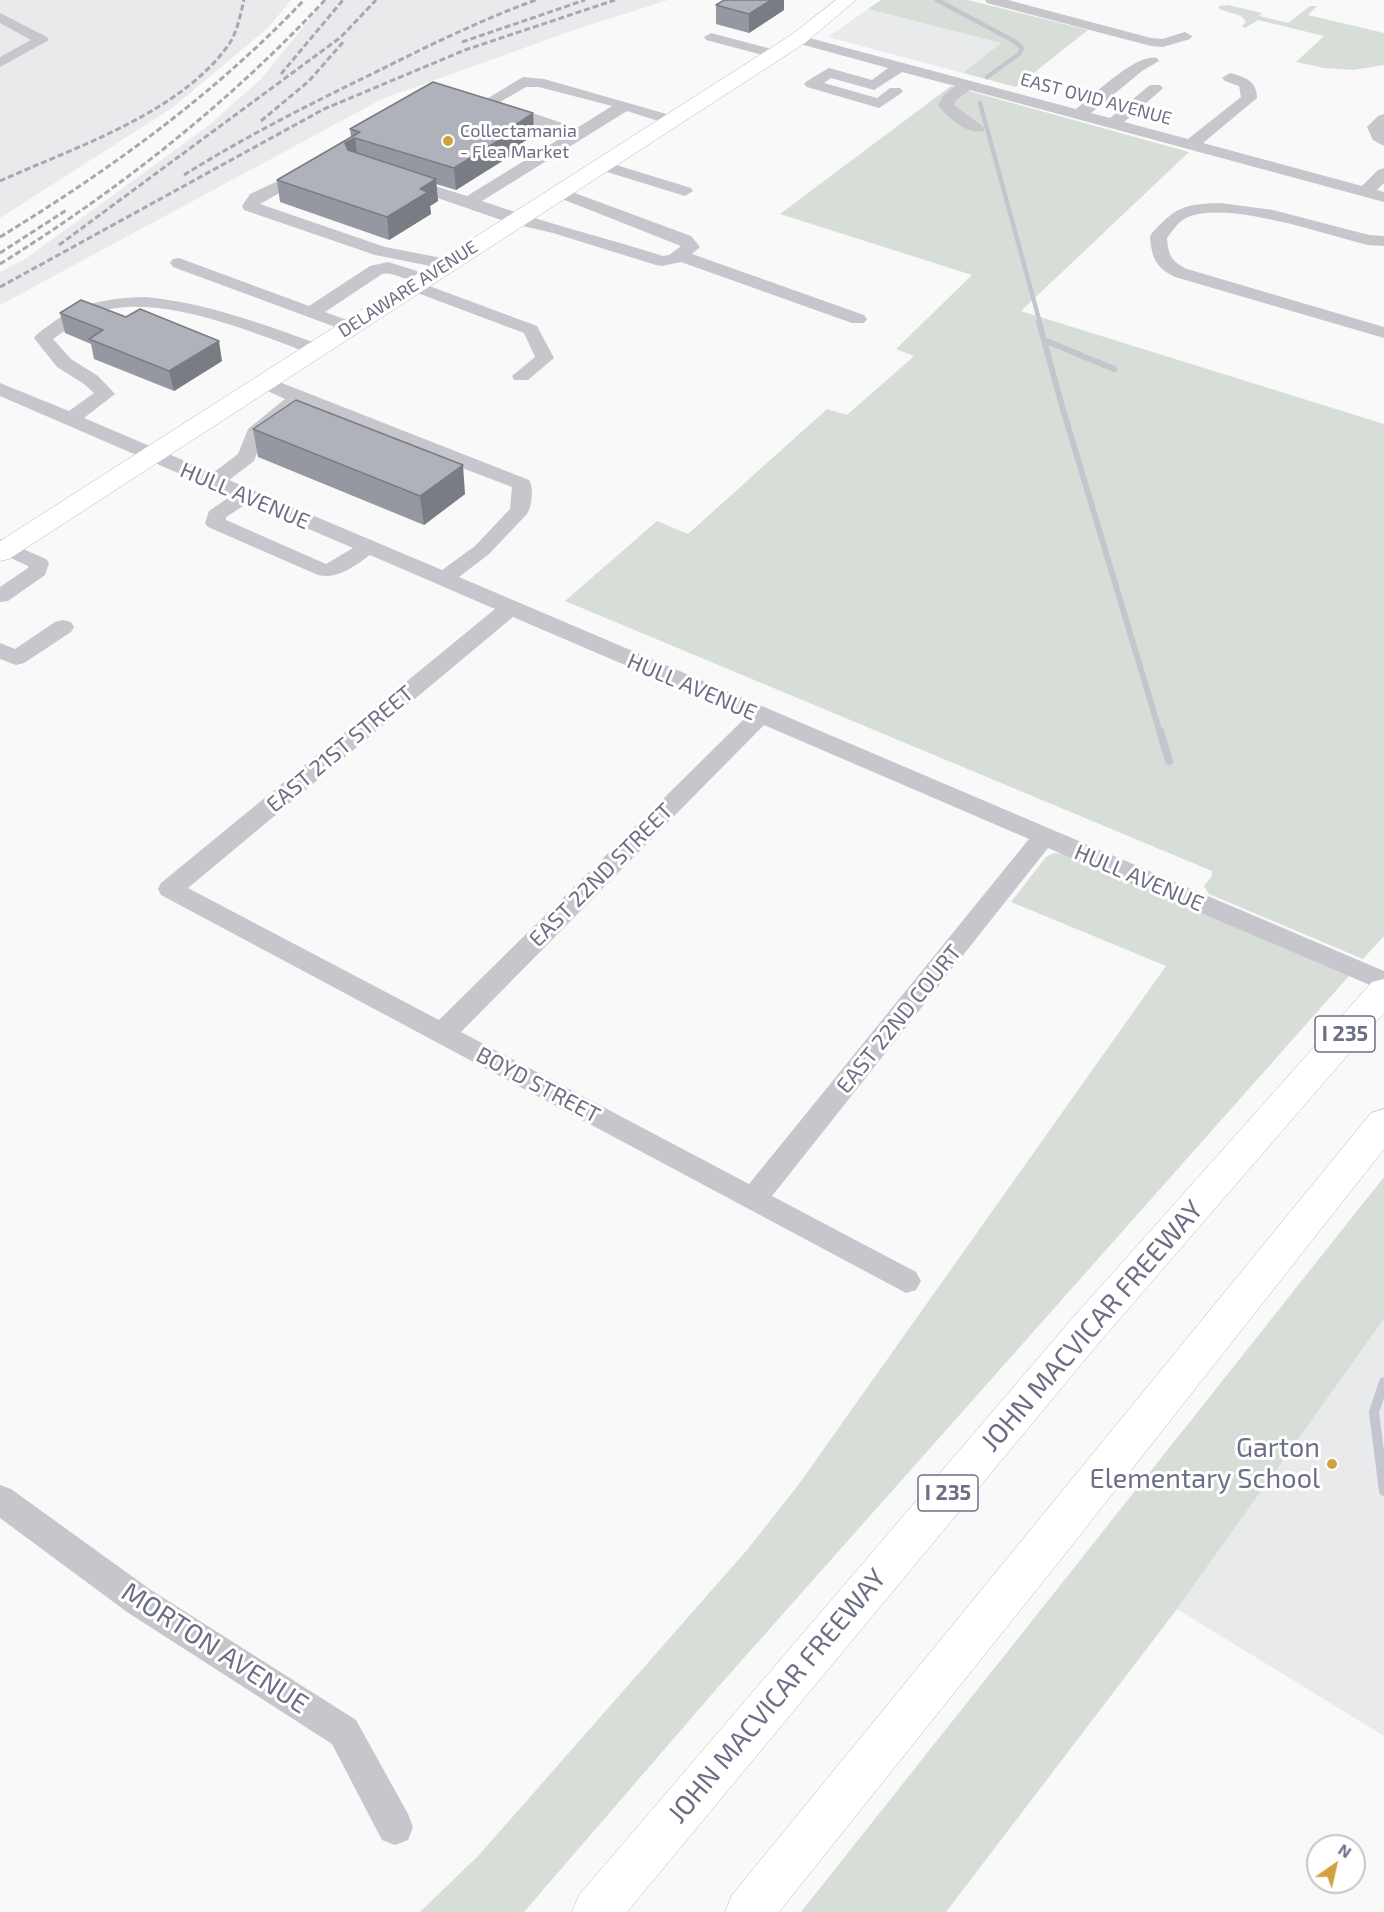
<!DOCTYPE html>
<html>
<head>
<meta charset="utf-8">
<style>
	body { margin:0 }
	#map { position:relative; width:1384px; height:1912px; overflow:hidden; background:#f8f9f8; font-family:"Exo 2",sans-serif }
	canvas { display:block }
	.north { position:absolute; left:1306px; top:1834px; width:60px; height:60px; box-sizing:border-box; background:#fff; border:2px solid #c4c5ce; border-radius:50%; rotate:34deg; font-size:16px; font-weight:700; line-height:24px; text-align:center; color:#6c6f85 }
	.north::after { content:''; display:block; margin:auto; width:21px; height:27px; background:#d0a140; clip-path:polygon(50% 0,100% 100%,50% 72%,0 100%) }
</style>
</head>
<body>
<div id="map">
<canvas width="1384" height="1912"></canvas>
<div class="north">N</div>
</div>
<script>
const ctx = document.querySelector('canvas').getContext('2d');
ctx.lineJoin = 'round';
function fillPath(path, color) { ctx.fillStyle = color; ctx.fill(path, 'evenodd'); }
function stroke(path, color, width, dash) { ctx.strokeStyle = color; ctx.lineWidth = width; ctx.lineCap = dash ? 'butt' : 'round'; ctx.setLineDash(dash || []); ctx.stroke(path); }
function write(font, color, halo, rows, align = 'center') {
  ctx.font = font + ' "Exo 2",sans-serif'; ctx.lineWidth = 6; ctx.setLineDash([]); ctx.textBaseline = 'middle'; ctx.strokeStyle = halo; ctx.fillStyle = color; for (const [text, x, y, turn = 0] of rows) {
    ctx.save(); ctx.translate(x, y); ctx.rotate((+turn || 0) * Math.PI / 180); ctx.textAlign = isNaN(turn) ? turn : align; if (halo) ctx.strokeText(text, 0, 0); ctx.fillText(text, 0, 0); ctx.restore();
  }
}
fillPath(new Path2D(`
	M0 0H291L269 27 172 108 0 218Z
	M325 0H668L574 30 382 99 0 305V272L25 259 208 126 261 79Z
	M868 9 1002 43 963 73 828 37Z
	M1384 1319V1736L1177 1609Z`), '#e9eaeb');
fillPath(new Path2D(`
	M881 0H968L1088 30 1016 87 963 73 1001 43 868 9Z
	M1228 5 1262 13 1259 16 1288 23 1310 6H1317L1308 15 1384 33V65L1353 70 1324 68 1296 62 1324 36 1258 20 1245 28 1242 26 1246 22 1241 16 1219 9V6Z
	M951 86 1189 152 1021 311 1384 424V936L1363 959 1209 894 1204 886 1212 876V871L565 601 657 521 688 534 827 409 847 415 914 356 896 349 972 275 780 214Z
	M1054 853 1064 854 1349 976 719 1686 524 1912H420L479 1855 747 1550 796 1488 1166 966 1011 902 1046 857Z
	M1384 1177V1319L1177 1609 946 1912H801Z`), '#d7ded7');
stroke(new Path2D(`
	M937 0 1014 41 1022 48 1019 54 987 77
	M980 103 1040 323`), '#c4c6cf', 4.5);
stroke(new Path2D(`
	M1039 322 1062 406 1160 733
	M1044 340 1114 369`), '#c4c6cf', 6);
stroke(new Path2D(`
	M1160 731 1169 761`), '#c4c6cf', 8);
stroke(new Path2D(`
	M1384 1382 1374 1412 1384 1491`), '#c4c6cf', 10);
const major = new Path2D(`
	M836 0H856L805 43 9 559 0 561V541L791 35Z`);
const highway = new Path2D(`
	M1384 979V1013L1098 1344 627 1912H572L579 1895 1070 1321 1372 982Z
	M1384 1109V1149L1073 1544 779 1912H725L732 1895 1371 1113Z`);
stroke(major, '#b7b8be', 1);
stroke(highway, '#b8b9be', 1);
fillPath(new Path2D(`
	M985 0H1008L1151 38 1162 39 1185 32 1192 36 1190 39 1163 47 1151 46 987 3Z
	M0 13 47 37 49 40 0 67V57L31 40 0 23Z
	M711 33 779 51 781 54 774 58 706 40 704 37Z
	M798 35 1076 109C1093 96 1136 53 1157 58L1159 61 1142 71 1091 113 1110 118 1150 85H1160L1163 88 1160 91 1124 122 1188 139 1241 97 1239 86 1225 81 1222 78 1230 73C1245 77 1257 81 1257 98L1203 143 1362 186 1378 170 1384 168V183L1377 190 1384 192V202L970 90 956 100 954 105 985 128 983 131C967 135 947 117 938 105L944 95 955 86 902 72 874 90 831 78 824 83 877 98 890 88H900L903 91 900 94 879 108 807 87 804 84 807 81 829 68 872 80 888 68 793 42 791 39Z
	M523 77 544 79 677 117 679 120 671 125 627 111 482 201C541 222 603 237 663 256L669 255 681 246 552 195 550 192 552 189H564L691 236 700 247 692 254 864 315 867 319 864 323H852L681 262 662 266 656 265 553 233 510 223 397 184 395 181 403 176 467 196 566 135 491 110 483 101ZM526 87H539L612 106 577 128 500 102Z
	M1384 114V146L1373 140 1367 127 1378 116Z
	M600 160 691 188 693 191 685 196 594 168 592 165 594 162Z
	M295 173 301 175 303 178 301 181 260 204 385 247 452 260 455 264 452 268 446 269 375 255 244 210 242 206 250 194Z
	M1220 203 1273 210 1369 235 1384 236V246L1368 245C1326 235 1226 199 1186 218 1178 222 1172 231 1167 238 1168 255 1172 262 1187 269L1384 327V338L1175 277C1155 267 1152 258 1150 237L1152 233C1176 207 1184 204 1220 203Z
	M179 258 309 306 370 266 388 262 417 271 420 275 417 279C405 282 394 271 382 274L325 312 355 323 358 327 355 331 349 332 173 267 170 263 173 259Z
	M413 280 537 326 554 358 528 380H514L512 376 535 357 524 333 407 289 404 285 407 281Z
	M145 297C207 303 263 324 321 345L324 349 321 353H309C249 331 154 290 92 314 78 320 66 330 53 339L71 359 98 376 115 394 84 418 213 473 238 454 248 429 285 399 257 386 255 382 257 378 264 376 529 480C534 487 532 507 527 514L489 554 459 577 1384 971V991L1048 848 772 1196 916 1272 921 1281 916 1290 906 1293 161 895 158 889 161 883 495 609 370 555C355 566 337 580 318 575L208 527 205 523 209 511 231 496 0 396V383L69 411 94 393 84 384 57 367 34 338C38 332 46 328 52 323 81 302 111 298 145 297ZM300 406 512 487 510 509 475 546 442 570 229 480 254 461 264 435ZM248 503 353 548 326 564 226 520V517ZM513 617 746 717 439 1020 188 888ZM764 725 1029 839 749 1184 461 1032Z
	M0 539 46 559 49 563 45 575 8 601 0 602V587L28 568V566L0 553Z
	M63 620 71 622 74 627 71 632 24 663 16 665 0 659V643L15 649 55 622Z
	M0 1485 11 1489 151 1590 356 1720 408 1814 413 1827 408 1840 395 1845 382 1840 332 1744 127 1612 0 1518Z`), '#c6c6cc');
fillPath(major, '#fff');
fillPath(highway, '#fff');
stroke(new Path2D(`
	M462 42 585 0
	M281 74 343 0
	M261 121 309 81 345 40
	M184 175C248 135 314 102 382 69 432 44 483 19 536 0
	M0 181C73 148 178 114 227 47 237 34 240 16 244 0
	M0 237C111 169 214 95 304 0
	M59 245 341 37 376 0
	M0 253 68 209
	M0 264C120 189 228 104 325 0
	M0 287 324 109 465 50 615 0`), '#a7a8b0', 3, [6, 3]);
fillPath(new Path2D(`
	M724 0H784V10L749 33 716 24V5Z
	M533 113 534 135 523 142V148L456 190 436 184 438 201 430 206 431 214 389 240 280 202 277 180 351 138 350 129Z
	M60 313 222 361 174 391 94 359 91 344 65 333Z
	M253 429 465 494 424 525 258 457Z`), '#9698a1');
fillPath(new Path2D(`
	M771 0H784V10L749 33V14Z
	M533 113 534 135 523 142V148L456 190 454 168 515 125Z
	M355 138 358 160 348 165 345 143Z
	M436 179 438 201 430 206 431 214 389 240 387 217 420 189Z
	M219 341 222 361 174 391 169 371Z
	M463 465 465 494 424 525 420 496Z`), '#7a7c83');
const building = new Path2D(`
	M724 0H771L749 14 716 5Z
	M433 82 533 113 515 125 522 126 454 168 355 138 345 143 348 150 436 179 420 189 428 192 387 217 277 180 360 132 350 129Z
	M81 300 126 317 140 309 219 341 169 371 89 339 103 330 60 313Z
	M296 400 463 465 420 496 253 429Z`);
fillPath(building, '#afb1bb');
stroke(building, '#7a7c83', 1.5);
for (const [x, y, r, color] of [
	[448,141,6,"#d0a140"],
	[1332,1464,6,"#d0a140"]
]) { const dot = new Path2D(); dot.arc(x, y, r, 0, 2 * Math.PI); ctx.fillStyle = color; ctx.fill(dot); stroke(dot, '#fff', 2); }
write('18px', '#6c6f85', '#fff', [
	["EAST OVID AVENUE",1096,99,15],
	["DELAWARE AVENUE",408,289,-33]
]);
write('18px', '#6c6f85', '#fff', [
	["Collectamania",460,131],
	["- Flea Market",460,152]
], 'left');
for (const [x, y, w] of [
	[1345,1034,60],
	[948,1493,60]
]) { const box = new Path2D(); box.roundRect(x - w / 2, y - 18, w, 36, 4.5); ctx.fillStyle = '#fff'; ctx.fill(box); stroke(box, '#6c6f85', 1.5); }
write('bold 21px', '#6c6f85', null, [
	["I 235",1345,1034],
	["I 235",948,1493]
]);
write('22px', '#6c6f85', '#fff', [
	["HULL AVENUE",245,496,23],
	["HULL AVENUE",692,687,23],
	["EAST 21ST STREET",340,749,-40],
	["EAST 22ND STREET",601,875,-45],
	["HULL AVENUE",1139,878,23],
	["EAST 22ND COURT",899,1019,-51],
	["BOYD STREET",538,1085,28]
]);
write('27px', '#6c6f85', '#fff', [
	["JOHN MACVICAR FREEWAY",1092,1326,-49],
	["MORTON AVENUE",215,1648,33],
	["JOHN MACVICAR FREEWAY",777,1696,-50]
]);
write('27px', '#6c6f85', '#fff', [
	["Garton",1320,1448],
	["Elementary School",1320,1479]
], 'right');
</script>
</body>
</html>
